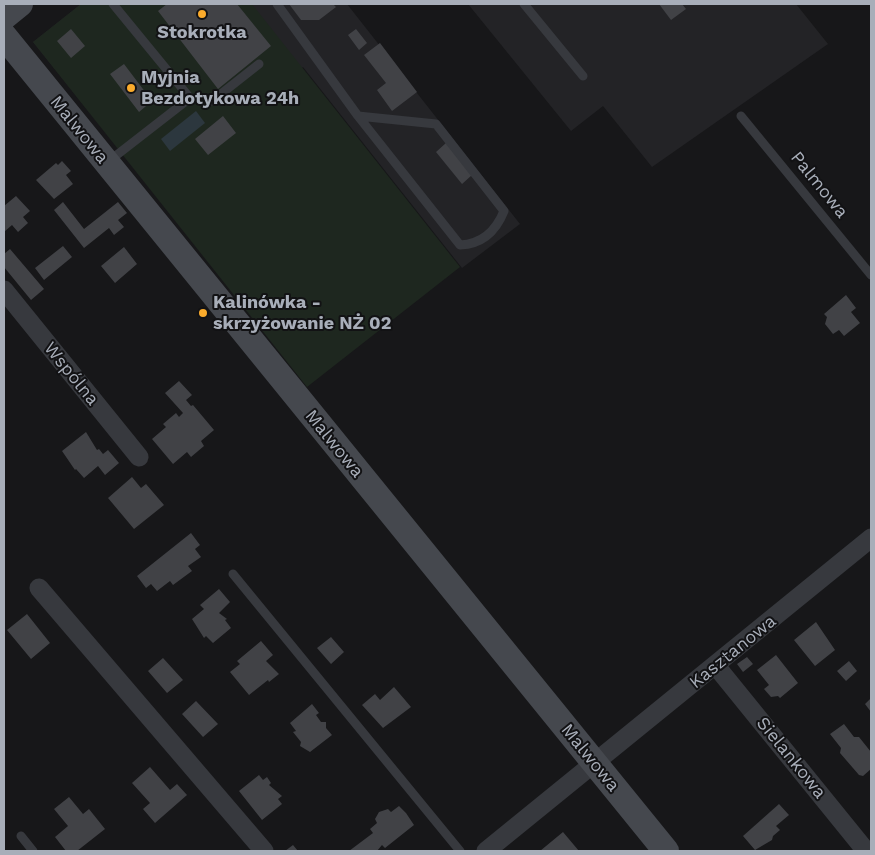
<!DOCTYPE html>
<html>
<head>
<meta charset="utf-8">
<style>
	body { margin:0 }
	#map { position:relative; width:875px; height:855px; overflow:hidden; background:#171719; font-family:"Work Sans",sans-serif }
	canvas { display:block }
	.frame { position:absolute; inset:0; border:5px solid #a8aeb9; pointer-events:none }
</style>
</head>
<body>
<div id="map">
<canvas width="875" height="855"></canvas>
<div class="frame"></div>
</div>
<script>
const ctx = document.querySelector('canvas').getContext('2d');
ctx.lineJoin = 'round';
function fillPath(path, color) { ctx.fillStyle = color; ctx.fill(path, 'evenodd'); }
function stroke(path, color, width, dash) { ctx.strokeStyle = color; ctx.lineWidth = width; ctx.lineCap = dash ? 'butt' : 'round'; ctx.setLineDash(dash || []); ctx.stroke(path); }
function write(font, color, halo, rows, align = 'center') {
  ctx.font = font + ' "Work Sans",sans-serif'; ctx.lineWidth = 4; ctx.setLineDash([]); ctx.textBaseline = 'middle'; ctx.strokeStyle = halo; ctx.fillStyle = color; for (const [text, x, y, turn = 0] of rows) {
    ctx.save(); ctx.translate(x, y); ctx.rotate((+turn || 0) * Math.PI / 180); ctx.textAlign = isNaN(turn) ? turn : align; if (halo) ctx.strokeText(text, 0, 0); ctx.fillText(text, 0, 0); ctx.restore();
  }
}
fillPath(new Path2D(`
	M81 4H347L520 224 462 268 303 67 154 192 33 42Z
	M468 4H796L828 44 652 167 603 106 571 131Z`), '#232326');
fillPath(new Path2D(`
	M81 4H252L460 267 307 387 33 42Z`), '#1e271f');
fillPath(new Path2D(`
	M196 111 205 123 170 151 161 139Z`), '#2c373e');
fillPath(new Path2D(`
	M167 4H237L271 46 218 89 158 11Z
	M289 4H333L336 7 319 20H301Z
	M659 4H682L686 9 671 20Z
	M71 29 85 46 71 58 57 41Z
	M356 29 367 43 359 50 348 35Z
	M380 43 417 92 392 111 377 90 386 83 364 55Z
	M124 64 152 101 139 112 110 74Z
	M223 116 236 133 208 155 195 139Z
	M446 143 472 175 462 184 436 152Z
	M62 161 71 171 66 175 73 184 54 199 36 180 56 163 58 165Z
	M16 196 30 211 23 217 28 223 18 232 12 225 4 232V206Z
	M63 202 84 229 118 202 127 213 118 220 124 227 114 235 109 228 84 248 54 210Z
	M63 246 72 257 44 280 35 268Z
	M124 247 137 264 115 283 101 266Z
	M10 249 44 289 31 300 4 267V254Z
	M846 295 856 308 851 312 860 323 844 336 839 330 833 334 825 324 827 317 824 314Z
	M179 381 192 395 186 400 191 406 193 405 214 430 201 441 204 446 191 457 187 452 173 464 152 439 166 427 163 424 176 413 179 417 183 413 165 393Z
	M86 432 97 450 99 449 103 454 108 450 119 463 105 475 98 466 84 478 76 469 75 470 62 451Z
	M132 477 141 488 146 484 164 505 134 529 108 498Z
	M191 533 200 545 195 549 201 557 188 566 192 571 173 585 170 581 157 591 151 584 146 588 137 576Z
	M219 589 230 602 219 613 227 619 225 620 231 628 213 643 206 636 204 638 192 619 204 609 200 605Z
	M27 614 50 643 31 659 7 630Z
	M816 622 835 650 815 666 794 640Z
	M331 637 344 652 331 664 317 648Z
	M261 641 273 655 266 661 279 674 269 682 268 680 249 695 230 672 240 664 237 661Z
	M776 655 798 683 780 698 778 696 771 697 764 689 769 685 757 670Z
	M747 657 753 664 743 672 737 664Z
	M163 658 183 680 167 693 148 671Z
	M849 661 857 671 846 681 837 671Z
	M394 687 411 707 383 728 362 705 375 694 380 700Z
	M871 698V712L865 704Z
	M196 701 218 724 203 737 182 714Z
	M312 704 319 713 316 715 321 722H326V728L332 735 310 752 300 746 301 742 293 732 296 731 290 723Z
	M844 724 854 737H859L871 752V769L863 776 859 775 840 753 841 748 830 734Z
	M150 767 170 790 177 784 187 795 155 823 143 809 150 803 132 783Z
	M259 775 263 780 267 777 271 783 269 785 282 796 278 799 282 804 262 820 239 791Z
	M69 797 83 814 89 809 105 829 77 851H66L55 837 68 826 54 809Z
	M779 804 789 815 776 826 780 830 773 836 772 840 755 850 743 836Z
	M399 806 406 813 414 825 385 848 382 845 377 851H349L373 833 370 829 377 823 375 819 379 812 388 809 391 812Z
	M563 832 579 851H540Z
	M293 845 298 851H285Z`), '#414246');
stroke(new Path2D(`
	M277 4 358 116 460 245C483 244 496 231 504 211L436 124 358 116
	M524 4 583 76
	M190 98 212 101 259 64
	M741 116 871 275
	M109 161 190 98 113 4
	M233 574 460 851
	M21 836 33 851`), '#37393e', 9);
stroke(new Path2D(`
	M4 290 139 457
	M39 588 264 851
	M716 666 866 851
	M486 851 871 538`), '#37393e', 19);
stroke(new Path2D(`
	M4 17 20 4
	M4 36 666 851`), '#45484e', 26);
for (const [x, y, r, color] of [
	[202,14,5,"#fbab2c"],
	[131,88,5,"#fbab2c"],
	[203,313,5,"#fbab2c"]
]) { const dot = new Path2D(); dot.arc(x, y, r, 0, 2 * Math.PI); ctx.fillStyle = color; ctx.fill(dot); stroke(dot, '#121214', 2); }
write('bold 18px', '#a8aeb9', '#121214', [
	["Stokrotka",202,33,"center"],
	["Myjnia",141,78],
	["Bezdotykowa 24h",141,99],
	["Kalinówka -",213,303],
	["skrzyżowanie NŻ 02",213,324]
], 'left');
write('18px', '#a8aeb9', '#121214', [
	["Malwowa",79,130,51],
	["Palmowa",819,185,51],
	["Wspólna",71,374,51],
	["Malwowa",334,444,51],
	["Kasztanowa",733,652,-39],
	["Malwowa",590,758,51],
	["Sielankowa",791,758,51]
]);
</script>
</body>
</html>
